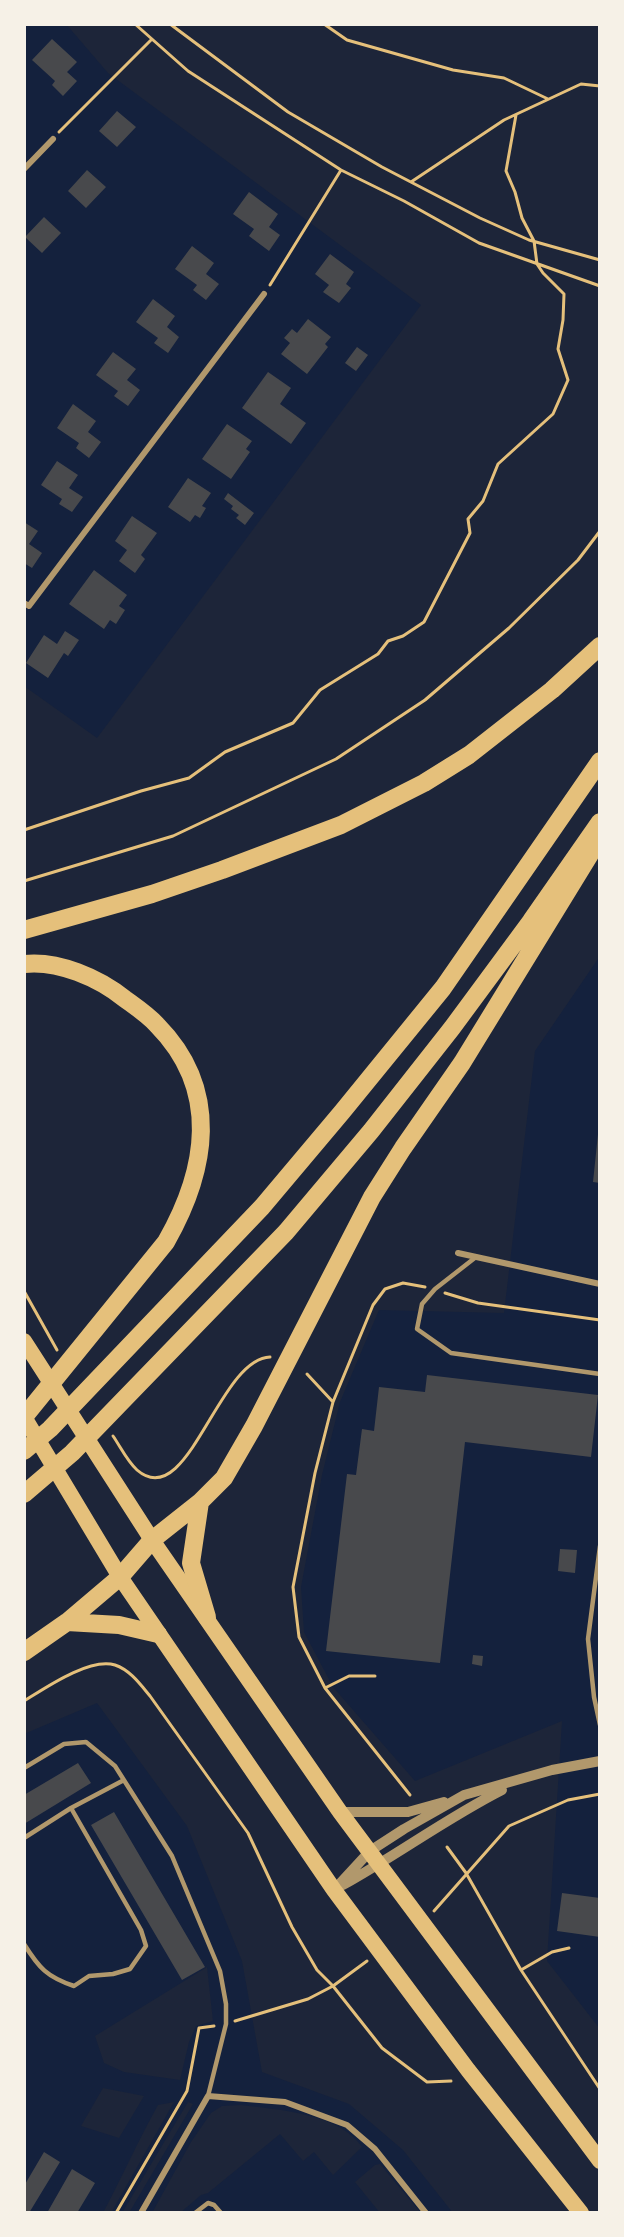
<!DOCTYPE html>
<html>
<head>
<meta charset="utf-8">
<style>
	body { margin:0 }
	#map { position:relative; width:624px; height:2237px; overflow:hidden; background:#14213d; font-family:Roboto,sans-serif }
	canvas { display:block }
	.frame { position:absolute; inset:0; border:26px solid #f6f1e7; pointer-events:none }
</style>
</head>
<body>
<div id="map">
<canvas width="624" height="2237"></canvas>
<div class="frame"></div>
</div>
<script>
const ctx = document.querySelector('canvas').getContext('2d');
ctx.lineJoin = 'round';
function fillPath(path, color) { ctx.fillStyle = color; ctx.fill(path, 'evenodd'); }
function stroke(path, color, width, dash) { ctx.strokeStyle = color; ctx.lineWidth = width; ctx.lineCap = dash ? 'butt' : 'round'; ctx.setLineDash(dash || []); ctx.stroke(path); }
fillPath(new Path2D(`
	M66 24H600V956L535 1051 504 1313 379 1310 340 1402 322 1475 301 1587 304 1632 333 1687 415 1781 562 1721 547 1961 600 2029V2213H453L403 2150 349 2104 262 2072 242 1961 187 1826 97 1703 24 1734V686L97 738 421 305 108 73Z
	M207 1967 213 2021 196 2026 189 2042 180 2080 124 2072 104 2063 95 2036Z
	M103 2088 144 2096 119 2138 81 2126Z
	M174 2102 111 2213H103C122 2177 138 2141 158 2105Z
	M188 2102 193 2104 129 2213H122Z
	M241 2105C279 2110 339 2113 362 2147L333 2175 314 2152 303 2161 280 2134 208 2193 201 2195 180 2213H152L191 2142 211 2113 222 2106Z
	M380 2164 421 2213H380L355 2182 375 2165Z`), '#1d2539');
fillPath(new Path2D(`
	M52 39 77 62 67 72 77 81 63 96 52 85 55 81 32 60Z
	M117 111 136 127 117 147 99 131Z
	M87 170 106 187 86 208 68 191Z
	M249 192 278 214 269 227 280 235 269 251 249 236 254 229 233 214Z
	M44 217 61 233 42 253 25 237Z
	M192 246 214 263 206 274 219 284 206 300 193 290 197 285 175 269Z
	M330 254 354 272 346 284 351 288 339 303 323 292 329 285 315 274Z
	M153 299 175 316 167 327 179 337 168 353 154 343 158 338 136 322Z
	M308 319 331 337 325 344 328 347 307 374 281 354 290 343 284 338 292 329 297 333Z
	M357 347 368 355 356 371 345 363Z
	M113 352 136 369 127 380 140 390 128 406 114 396 118 391 96 375Z
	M268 372 291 388 280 404 306 423 291 444 242 408Z
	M73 404 96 421 88 432 101 442 89 458 76 448 79 443 57 428Z
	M227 424 252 441 246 449 250 452 231 479 202 459Z
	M57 461 78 475 69 488 83 497 72 512 59 504 62 499 41 485Z
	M188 478 211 493 202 506 206 508 200 518 195 515 190 522 168 507Z
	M228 493 254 513 245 525 236 518 239 515 231 509 233 506 224 499Z
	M132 516 157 533 141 555 145 559 135 573 119 561 127 550 115 541Z
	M24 522 38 531 29 544 42 553 32 568 24 563Z
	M94 570 127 595 119 606 125 610 116 624 110 620 104 629 69 604Z
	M65 631 79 640 68 656 64 653 48 678 26 663 44 635 57 644Z
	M598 1134H600V1183L593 1182Z
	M427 1375 598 1395 591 1457 465 1442 440 1663 326 1651 347 1474 356 1475 362 1429 374 1431 379 1387 425 1392Z
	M560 1549 577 1550 575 1573 558 1571Z
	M473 1655 483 1656 482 1666 472 1664Z
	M78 1763 91 1783 24 1824V1795Z
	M114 1812 205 1967 182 1980 91 1825Z
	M562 1893 600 1898V1937L557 1931Z
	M44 2152 60 2162 29 2213H24V2186Z
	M72 2169 95 2183 77 2213H47Z`), '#48494c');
stroke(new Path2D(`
	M135 24 188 71 341 170 404 201 479 243 600 286
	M170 24 288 112 382 167 480 218 529 240 600 260
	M324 24 347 40 453 70 504 78 548 99
	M59 132 151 40
	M411 182 504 120 581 84 600 86
	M270 285 341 170
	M24 830 141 791 189 778 225 752 293 723 320 690 378 654 388 641 403 636 424 622 470 533 468 519 483 501 498 464 553 414 568 380 558 349 563 320 564 294 543 273 537 264 534 241 522 218 515 192 506 171 516 115
	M24 881 173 836 336 759 425 700 509 628 578 560 600 531
	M24 1291 57 1350
	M445 1293 478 1303 600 1320
	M307 1374 333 1402
	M113 1436C120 1446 127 1461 137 1470 188 1514 218 1359 270 1357
	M325 1688 349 1676H375
	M24 1701C45 1688 90 1657 115 1665 130 1670 140 1684 150 1696L248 1833 292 1927 317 1970 333 1986 382 2048 427 2082 451 2081
	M410 1795 325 1688 299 1637 293 1587 315 1473 333 1402 373 1305 385 1289 403 1283 425 1287
	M447 1847 466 1873 521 1970 600 2089
	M434 1911 509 1826 568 1800 600 1794
	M521 1970 552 1952 569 1948
	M235 2021 308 1999 333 1986 367 1961
	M116 2213 187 2091 199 2028 214 2026`), '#e5c07b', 3);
stroke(new Path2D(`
	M476 1257 435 1289 422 1304 417 1329 451 1353 600 1374
	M600 1546 588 1639 594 1697 600 1725
	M24 1768 64 1744 86 1742 115 1766 172 1856 220 1971 226 2004V2024L208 2096
	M24 1838 71 1808 124 1780
	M24 1944C39 1968 47 1977 74 1986L89 1976 113 1974 130 1969 146 1946 141 1930 71 1808
	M195 2213 208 2203 214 2205 221 2213`), '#b1986c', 4.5);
stroke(new Path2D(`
	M24 169 53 139
	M24 603 29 606 264 294
	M458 1253 600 1284
	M141 2213 208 2096 285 2102 347 2125 375 2149 426 2213`), '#b1986c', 6);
stroke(new Path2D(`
	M340 1812H408L444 1802
	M343 1885C397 1855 447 1818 502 1790
	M334 1890 370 1851 404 1829 464 1795 552 1770 600 1761`), '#b1986c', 10);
stroke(new Path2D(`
	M24 1341 152 1540 340 1812 600 2161
	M24 1417 120 1577 334 1890 468 2070 581 2213`), '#e5c07b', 16);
stroke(new Path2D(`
	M24 930 152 894 222 870 341 825 424 783 469 755 552 690 600 646
	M24 964C58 960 99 978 125 999 136 1007 148 1015 157 1025 221 1090 207 1170 166 1242L24 1417
	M24 1451 50 1429 262 1207 342 1112 443 988 600 761
	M24 1494 72 1453 286 1232 371 1131 452 1028 531 921 600 822
	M200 1502 191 1563 207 1617
	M67 1622 119 1625 158 1634
	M24 1652 67 1622 120 1577 152 1540 200 1502 224 1478 254 1426 372 1197 403 1148 462 1063 600 838`), '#e5c07b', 18);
</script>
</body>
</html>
